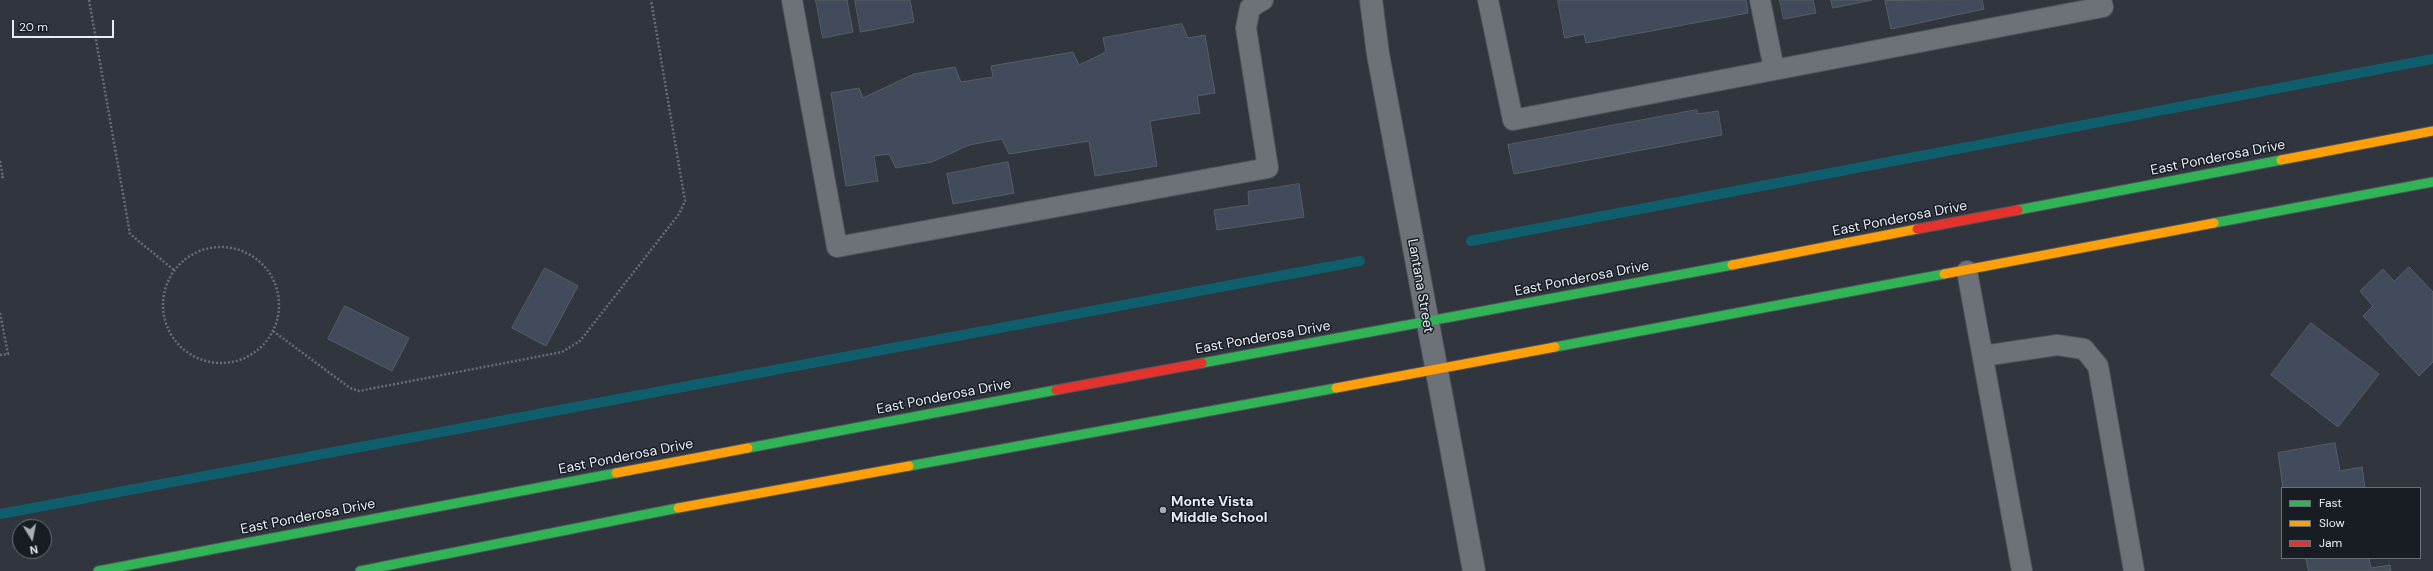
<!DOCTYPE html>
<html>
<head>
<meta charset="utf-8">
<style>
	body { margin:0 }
	#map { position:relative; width:2433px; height:571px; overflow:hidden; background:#31363e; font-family:"DM Sans",sans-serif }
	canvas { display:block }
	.legend { position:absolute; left:2281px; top:487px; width:140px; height:72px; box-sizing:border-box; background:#181c23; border:1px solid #6a7078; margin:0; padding:5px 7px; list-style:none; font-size:12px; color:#e6edf7 }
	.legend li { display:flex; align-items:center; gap:8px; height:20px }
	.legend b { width:20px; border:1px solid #6a7078 }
	.north { position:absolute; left:12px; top:519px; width:40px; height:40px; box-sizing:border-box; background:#181c23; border:1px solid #6a7078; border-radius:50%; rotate:170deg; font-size:11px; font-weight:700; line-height:16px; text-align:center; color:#e6edf7 }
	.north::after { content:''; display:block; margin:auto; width:14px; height:18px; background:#a7adb6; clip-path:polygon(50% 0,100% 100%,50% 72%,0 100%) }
	.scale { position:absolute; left:12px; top:20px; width:102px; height:18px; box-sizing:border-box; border:2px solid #e6edf7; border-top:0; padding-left:5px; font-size:12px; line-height:14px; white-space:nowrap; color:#e6edf7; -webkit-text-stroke:3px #181c23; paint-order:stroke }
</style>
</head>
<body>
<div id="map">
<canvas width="2433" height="571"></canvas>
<ul class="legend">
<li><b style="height:5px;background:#30b455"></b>Fast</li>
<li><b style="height:5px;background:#ff9f0a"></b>Slow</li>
<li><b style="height:5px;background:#e5322d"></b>Jam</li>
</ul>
<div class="north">N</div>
<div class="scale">20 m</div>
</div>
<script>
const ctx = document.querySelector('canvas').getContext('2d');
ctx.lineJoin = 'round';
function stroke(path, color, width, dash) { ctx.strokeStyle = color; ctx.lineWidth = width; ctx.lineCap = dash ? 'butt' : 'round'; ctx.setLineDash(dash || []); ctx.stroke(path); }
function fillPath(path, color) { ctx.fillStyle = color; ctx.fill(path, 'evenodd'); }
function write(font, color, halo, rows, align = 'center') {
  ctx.font = font + ' "DM Sans",sans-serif'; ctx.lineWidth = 3; ctx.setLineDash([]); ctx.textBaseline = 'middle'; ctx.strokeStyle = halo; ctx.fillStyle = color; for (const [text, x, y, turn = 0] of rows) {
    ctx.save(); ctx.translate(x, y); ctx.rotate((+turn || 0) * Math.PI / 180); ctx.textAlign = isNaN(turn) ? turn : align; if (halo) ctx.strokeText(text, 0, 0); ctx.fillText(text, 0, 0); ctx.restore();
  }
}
stroke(new Path2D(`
	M1471 241 2433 59
	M0 514 1360 261`), '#0f5e6e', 10);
const building = new Path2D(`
	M816 0H847L853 32 823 38Z
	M855 0H910L914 22 861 32Z
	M1558 0H1746L1748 13 1586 43 1584 34 1565 38Z
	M1780 0H1813L1816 13 1784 19Z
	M1831 0H1872L1833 8Z
	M1982 0 1984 9 1891 29 1885 1Z
	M1182 24 1188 38 1205 35 1215 93 1197 96 1200 113 1150 121 1157 166 1095 176 1089 141 1009 154 1002 139 969 145 932 162 896 168 889 154 874 156 878 181 846 186 831 93 859 88 863 98 914 74 955 67 961 82 993 77 991 66 1073 52 1079 65 1106 52 1103 38Z
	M1697 110 1698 114 1718 111 1722 135 1514 174 1508 145Z
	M1008 162 1014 193 953 204 947 174Z
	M1299 184 1304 217 1217 230 1214 210 1249 205 1248 192Z
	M2409 267 2433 292V362L2419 376 2363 316 2373 306 2360 291 2383 269 2394 281Z
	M545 268 578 286 546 346 512 328Z
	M345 306 409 338 392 371 328 339Z
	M2311 323 2379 374 2338 427 2271 375Z
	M2335 443 2340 471 2362 467 2365 488H2283L2278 453Z
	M2306 558H2369L2371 568 2390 565 2391 571H2309Z`);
fillPath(building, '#414b5b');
stroke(building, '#585e65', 1);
const lane = new Path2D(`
	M792 0 837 247 1268 168 1246 28 1250 8 1263 0
	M1488 0 1513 120 2103 7 2101 0
	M1760 0 1774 69
	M1967 271 2022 571
	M1983 356 2057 345 2084 349 2098 366 2134 571`);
const street = new Path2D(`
	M1371 0 1378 54 1474 571`);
const fast = new Path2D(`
	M2018 210 2281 160
	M2214 223 2433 182
	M1555 347 1944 274
	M1202 363 1732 265
	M748 448 1056 390
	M909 466 1336 388
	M98 571 616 473
	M360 571 678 508`);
const slow = new Path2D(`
	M2281 160 2433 131
	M1732 265 1917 229
	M1944 274 2214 223
	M1336 388 1555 347
	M616 473 748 448
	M678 508 909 466`);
const jam = new Path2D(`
	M1917 229 2018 210
	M1056 390 1202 363`);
stroke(lane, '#4f545b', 22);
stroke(street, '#4f545b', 24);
stroke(fast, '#4f545b', 11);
stroke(slow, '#4f545b', 11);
stroke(jam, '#4f545b', 11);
stroke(new Path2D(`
	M89 0 130 234 174 270
	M0 161 3 177H0
	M163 305a58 58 0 1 1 116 0a58 58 0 1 1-116 0Z
	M0 313 8 354 0 355
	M273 331 350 388 359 391 562 352 580 341 679 214 685 201 651 0`), '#686d74', 2.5, [2, 2]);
stroke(lane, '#6d7278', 20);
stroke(street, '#6d7278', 22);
stroke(fast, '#30b455', 9);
stroke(slow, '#ff9f0a', 9);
stroke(jam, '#e5322d', 9);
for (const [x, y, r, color] of [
	[1163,510,4,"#a7adb6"]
]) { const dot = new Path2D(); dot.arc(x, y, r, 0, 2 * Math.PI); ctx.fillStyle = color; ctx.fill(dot); stroke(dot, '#181c23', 1.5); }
write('14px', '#e6edf7', '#181c23', [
	["East Ponderosa Drive",2218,158,-11],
	["East Ponderosa Drive",1900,219,-11],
	["East Ponderosa Drive",1582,279,-11],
	["Lantana Street",1420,286,80],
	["East Ponderosa Drive",1263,338,-10],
	["East Ponderosa Drive",944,397,-11],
	["East Ponderosa Drive",626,457,-11],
	["East Ponderosa Drive",308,517,-11]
]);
write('bold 14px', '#e6edf7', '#181c23', [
	["Monte Vista",1171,502],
	["Middle School",1171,518]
], 'left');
</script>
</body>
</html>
